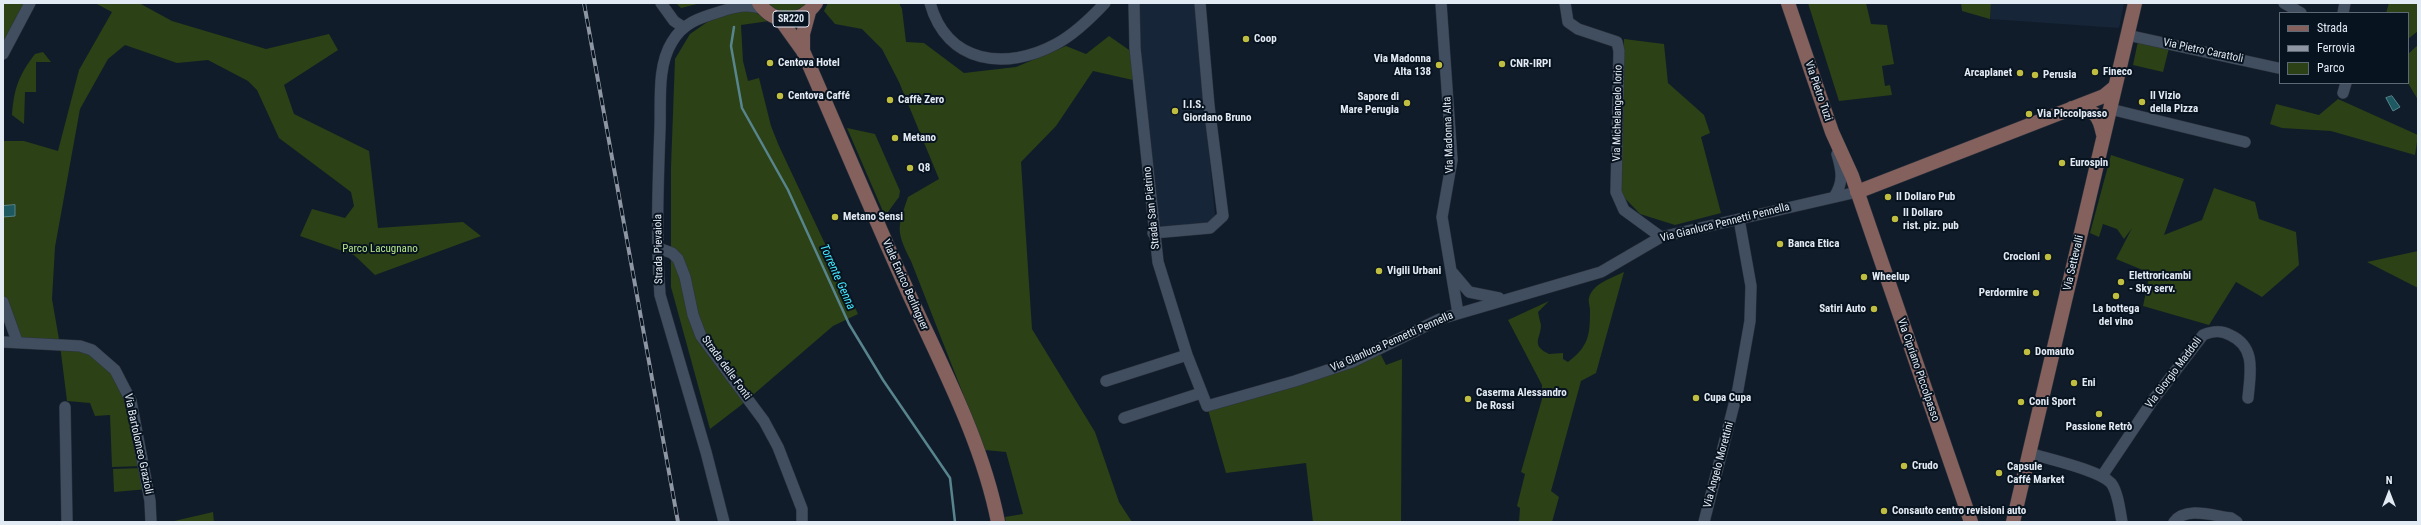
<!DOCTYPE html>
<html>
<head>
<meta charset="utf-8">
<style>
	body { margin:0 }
	#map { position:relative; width:2421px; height:525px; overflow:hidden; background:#111c2a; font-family:"Roboto Condensed",sans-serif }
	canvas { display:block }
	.frame { position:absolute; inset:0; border:4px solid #e2eaf4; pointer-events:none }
	.legend { position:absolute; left:2279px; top:12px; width:130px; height:72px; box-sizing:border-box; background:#081320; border:1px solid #5f6975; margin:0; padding:5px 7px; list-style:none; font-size:12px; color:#e2eaf4 }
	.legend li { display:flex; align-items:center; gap:8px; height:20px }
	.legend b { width:20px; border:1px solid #5f6975 }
	.north { position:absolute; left:2369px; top:473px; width:40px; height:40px; -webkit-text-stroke:3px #081320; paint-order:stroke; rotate:0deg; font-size:11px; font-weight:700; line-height:16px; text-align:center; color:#e2eaf4 }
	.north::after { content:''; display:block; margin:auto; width:14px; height:18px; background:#e2eaf4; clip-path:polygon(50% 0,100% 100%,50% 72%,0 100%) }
</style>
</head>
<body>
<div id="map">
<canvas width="2421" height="525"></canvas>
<div class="frame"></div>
<ul class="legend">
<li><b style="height:5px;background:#85615d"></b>Strada</li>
<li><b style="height:5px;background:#8d96a2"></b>Ferrovia</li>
<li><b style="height:11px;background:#2c4115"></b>Parco</li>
</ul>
<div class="north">N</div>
</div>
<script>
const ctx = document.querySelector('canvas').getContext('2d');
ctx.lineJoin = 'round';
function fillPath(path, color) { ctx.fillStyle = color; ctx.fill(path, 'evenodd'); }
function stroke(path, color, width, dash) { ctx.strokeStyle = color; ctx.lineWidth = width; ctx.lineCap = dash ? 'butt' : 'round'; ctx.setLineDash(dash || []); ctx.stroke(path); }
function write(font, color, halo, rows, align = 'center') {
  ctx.font = font + ' "Roboto Condensed",sans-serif'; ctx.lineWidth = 4; ctx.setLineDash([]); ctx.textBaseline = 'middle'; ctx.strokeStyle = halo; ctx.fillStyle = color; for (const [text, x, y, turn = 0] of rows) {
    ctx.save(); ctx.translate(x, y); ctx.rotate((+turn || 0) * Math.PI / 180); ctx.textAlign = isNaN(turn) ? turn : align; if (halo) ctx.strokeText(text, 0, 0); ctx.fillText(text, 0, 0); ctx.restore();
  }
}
fillPath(new Path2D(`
	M1140 3H1195L1215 216 1209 224 1162 227 1157 223 1138 17Z
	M1991 3H2124L2119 28 1990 19Z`), '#162538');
fillPath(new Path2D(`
	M3 3H30L3 55Z
	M95 3H139L172 21 266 49 329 34 338 50 284 85 294 114 369 151 378 228 463 222 481 236 375 275 354 255 300 236 312 209 345 218 354 206 351 192 279 138 257 90 248 81 208 60 177 63 125 45 108 59 80 109 55 247 52 299 60 345 80 346 123 382 143 466 112 467 110 415 95 416 90 403 67 401 60 345 17 341 3 302V141H24L58 151 79 70 112 12Z
	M676 3H701L681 8Z
	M767 3H808C791 15 784 17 767 3Z
	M828 3H899L902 9 906 42 924 43 964 73 1016 67 1066 46 1086 54 1109 36 1132 52 1133 80 1093 71 1056 126 1021 162 1032 329 1095 432 1119 502 1132 522H1006L1005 517 1023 514 1006 452 985 450 911 261C896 231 897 229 908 197L939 179 899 82 882 49 862 29 835 24 824 11Z
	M1808 3H1866L1871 24 1887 25 1894 64 1882 66 1885 86 1890 85 1892 95 1839 101Z
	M1961 3H1991L1990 19 1962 11Z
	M2389 3H2418V31L2408 39V13H2386Z
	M740 9 755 12 769 21 741 25 743 61 748 81 759 78 771 126 779 146 858 314 833 326 740 406 710 429 671 287V167L675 59 690 34 713 18Z
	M1624 39 1664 44 1668 83 1704 115 1710 133 1701 137 1721 213 1675 225 1640 214 1620 193 1619 181Z
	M2138 41 2169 48 2163 72 2133 65Z
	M2418 45V100L2408 83V54Z
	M43 52 51 62H36V92H25L24 124 12 115C14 88 19 75 35 54Z
	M2338 99 2418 135 2415 155 2331 131 2282 128 2270 124 2276 104 2319 115Z
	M847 128 875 134 900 191 899 197 885 216Z
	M2111 155 2184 179 2164 235 2202 220 2214 188 2255 202 2259 219 2296 232 2299 265 2262 297 2236 282 2209 325 2143 306 2150 273 2116 259 2132 228 2124 239 2117 229 2103 224 2099 237 2090 233Z
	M2418 251V288L2367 262Z
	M1624 272 1596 373 1581 381 1551 491 1559 497 1552 522H1519L1520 508 1517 506 1525 474 1521 472 1542 399V385L1508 320 1549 301 1538 312C1539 317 1540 321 1541 325 1541 338 1530 345 1549 354L1563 353V359L1568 362C1589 346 1590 335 1590 310 1590 307 1588 300 1589 298 1593 283 1612 278 1624 272Z
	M1381 355 1386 365 1402 359 1401 522H1313L1306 463 1226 473 1207 406 1361 357Z
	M144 468 148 489 114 492 113 469Z
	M213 512 214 522H170Z`), '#2c4115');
const water = new Path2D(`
	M2392 96 2400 107 2393 111 2386 98Z
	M15 205V216L3 217V206Z`);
fillPath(water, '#1c5961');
stroke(water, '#57848d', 1);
stroke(new Path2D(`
	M734 27 731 46 742 108 788 190 849 324 883 380 950 478 955 522`), '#57848d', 2.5);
const minor = new Path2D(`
	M661 3 674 21 683 27
	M930 3C947 64 1006 71 1056 44 1075 34 1091 18 1105 3
	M1134 3 1135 48 1158 262 1187 355 1207 406 1295 381 1352 362 1440 319 1601 272 1661 237 1857 192
	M1441 3 1452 160 1442 217 1458 313
	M1565 3 1568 22 1578 29 1617 42 1619 51 1616 192 1624 210 1661 237
	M2284 3 2301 13
	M2343 13 2345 3
	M2127 35 2278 68
	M3 54 30 3
	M2343 93 2346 83
	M2110 109 2245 142
	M1834 197C1844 182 1842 171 1837 154
	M1153 233 1210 228 1223 216 1209 106 1200 3
	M658 248 672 253 678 259 685 277 693 315 701 336 764 421 778 447 802 509V522
	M1453 273 1469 292 1499 298
	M3 302 17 341
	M3 342 80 346 92 350 115 370 131 401 150 501 151 522
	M1106 381 1187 355
	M65 407 67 522
	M1124 418 1201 393
	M2029 453C2048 459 2099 470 2111 483 2118 492 2120 511 2122 522
	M2102 476 2153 400 2203 335C2213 331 2221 330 2230 335 2257 347 2250 374 2248 398
	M724 522 706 452 660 295C656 239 658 183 660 128 661 101 657 66 672 42 683 23 699 18 719 12 734 7 748 3 763 9
	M1704 522 1738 389 1750 321 1751 286 1739 219
	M2174 522C2186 506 2214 516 2231 518L2237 522`);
const major = new Path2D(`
	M759 3C774 25 801 24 816 3
	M1788 3 1832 132 1852 176 1971 522
	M780 19 803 51C838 131 872 212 908 292 942 367 982 441 998 522
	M803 51V34L809 12
	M2072 108C2094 111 2098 111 2103 134
	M1857 192 2104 96 2115 87
	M2013 522 2135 3`);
stroke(minor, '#2e343f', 12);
stroke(major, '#2e343f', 15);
stroke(minor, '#414e5f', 11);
stroke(major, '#85615d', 14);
const rail = new Path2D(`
	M584 3 678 522`);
stroke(rail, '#8d96a2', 4);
stroke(rail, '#081320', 2.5, [8]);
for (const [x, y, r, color] of [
	[1246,39,4,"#c0be40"],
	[770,63,4,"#c0be40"],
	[1502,64,4,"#c0be40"],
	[1439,65,4,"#c0be40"],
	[2095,72,4,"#c0be40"],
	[2020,73,4,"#c0be40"],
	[2035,75,4,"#c0be40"],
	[780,96,4,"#c0be40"],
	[890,100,4,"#c0be40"],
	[2142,102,4,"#c0be40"],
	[1407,103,4,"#c0be40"],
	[1175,111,4,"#c0be40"],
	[2029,114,4,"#c0be40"],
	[895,138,4,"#c0be40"],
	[2062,163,4,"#c0be40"],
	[910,168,4,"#c0be40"],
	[1888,197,4,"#c0be40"],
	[835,217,4,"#c0be40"],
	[1895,219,4,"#c0be40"],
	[1780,244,4,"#c0be40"],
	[2048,257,4,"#c0be40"],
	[1379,271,4,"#c0be40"],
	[1864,277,4,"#c0be40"],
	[2121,282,4,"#c0be40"],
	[2036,293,4,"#c0be40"],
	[2116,296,4,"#c0be40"],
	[1874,309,4,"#c0be40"],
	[2027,352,4,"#c0be40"],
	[2074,383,4,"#c0be40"],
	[1696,398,4,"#c0be40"],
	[1468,399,4,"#c0be40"],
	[2021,402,4,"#c0be40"],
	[2099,414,4,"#c0be40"],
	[1904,466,4,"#c0be40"],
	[1999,473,4,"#c0be40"],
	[1884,511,4,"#c0be40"]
]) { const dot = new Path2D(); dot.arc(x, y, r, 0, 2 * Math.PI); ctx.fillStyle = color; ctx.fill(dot); stroke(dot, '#081320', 1.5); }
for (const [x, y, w] of [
	[791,19,36]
]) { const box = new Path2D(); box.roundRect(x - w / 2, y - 8, w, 16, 3); ctx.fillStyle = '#081320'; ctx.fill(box); stroke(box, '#e2eaf4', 1); }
write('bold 10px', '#e2eaf4', null, [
	["SR220",791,19]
]);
write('bold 11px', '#e2eaf4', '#081320', [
	["Coop",1254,39],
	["Via Madonna",1431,59,"right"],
	["Alta 138",1431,72,"right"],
	["Centova Hotel",778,63],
	["CNR-IRPI",1510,64],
	["Fineco",2103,72],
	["Arcaplanet",2012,73,"right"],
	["Perusia",2043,75],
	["Centova Caffé",788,96],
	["Il Vizio",2150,96],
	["della Pizza",2150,109],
	["Sapore di",1399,97,"right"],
	["Mare Perugia",1399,110,"right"],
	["Caffè Zero",898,100],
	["I.I.S.",1183,105],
	["Giordano Bruno",1183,118],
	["Via Piccolpasso",2037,114],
	["Metano",903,138],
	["Eurospin",2070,163],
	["Q8",918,168],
	["Il Dollaro Pub",1896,197],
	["Il Dollaro",1903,213],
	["rist. piz. pub",1903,226],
	["Metano Sensi",843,217],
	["Banca Etica",1788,244],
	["Crocioni",2040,257,"right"],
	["Vigili Urbani",1387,271],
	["Elettroricambi",2129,276],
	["- Sky serv.",2129,289],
	["Wheelup",1872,277],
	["Perdormire",2028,293,"right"],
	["Satiri Auto",1866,309,"right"],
	["La bottega",2116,309,"center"],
	["del vino",2116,322,"center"],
	["Domauto",2035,352],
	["Eni",2082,383],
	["Caserma Alessandro",1476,393],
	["De Rossi",1476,406],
	["Cupa Cupa",1704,398],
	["Coni Sport",2029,402],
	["Passione Retrò",2099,427,"center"],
	["Crudo",1912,466],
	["Capsule",2007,467],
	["Caffé Market",2007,480],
	["Consauto centro revisioni auto",1892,511]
], 'left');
write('11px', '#e2eaf4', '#081320', [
	["Via Pietro Carattoli",2203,51,12],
	["Via Pietro Tuzi",1818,91,71],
	["Via Michelangelo Iorio",1618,113,-89],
	["Via Madonna Alta",1449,135,-92],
	["Strada San Pietrino",1152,208,-96],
	["Via Gianluca Pennetti Pennella",1725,223,-14],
	["Strada Pievaiola",659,249,-91],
	["Via Settevalli",2074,263,-77],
	["Viale Enrico Berlinguer",905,285,66],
	["Via Gianluca Pennetti Pennella",1392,342,-24],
	["Strada delle Fonti",726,368,54],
	["Via Cipriano Piccolpasso",1918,370,71],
	["Via Giorgio Maddoli",2174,373,-53],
	["Via Bartolomeo Grazioli",138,444,78],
	["Via Angelo Morettini",1719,465,-75]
]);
write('11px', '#b6e787', '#081320', [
	["Parco Lacugnano",380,249]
]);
write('italic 12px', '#43e9ff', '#081320', [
	["Torrente Genna",837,277,66]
]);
</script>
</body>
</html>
